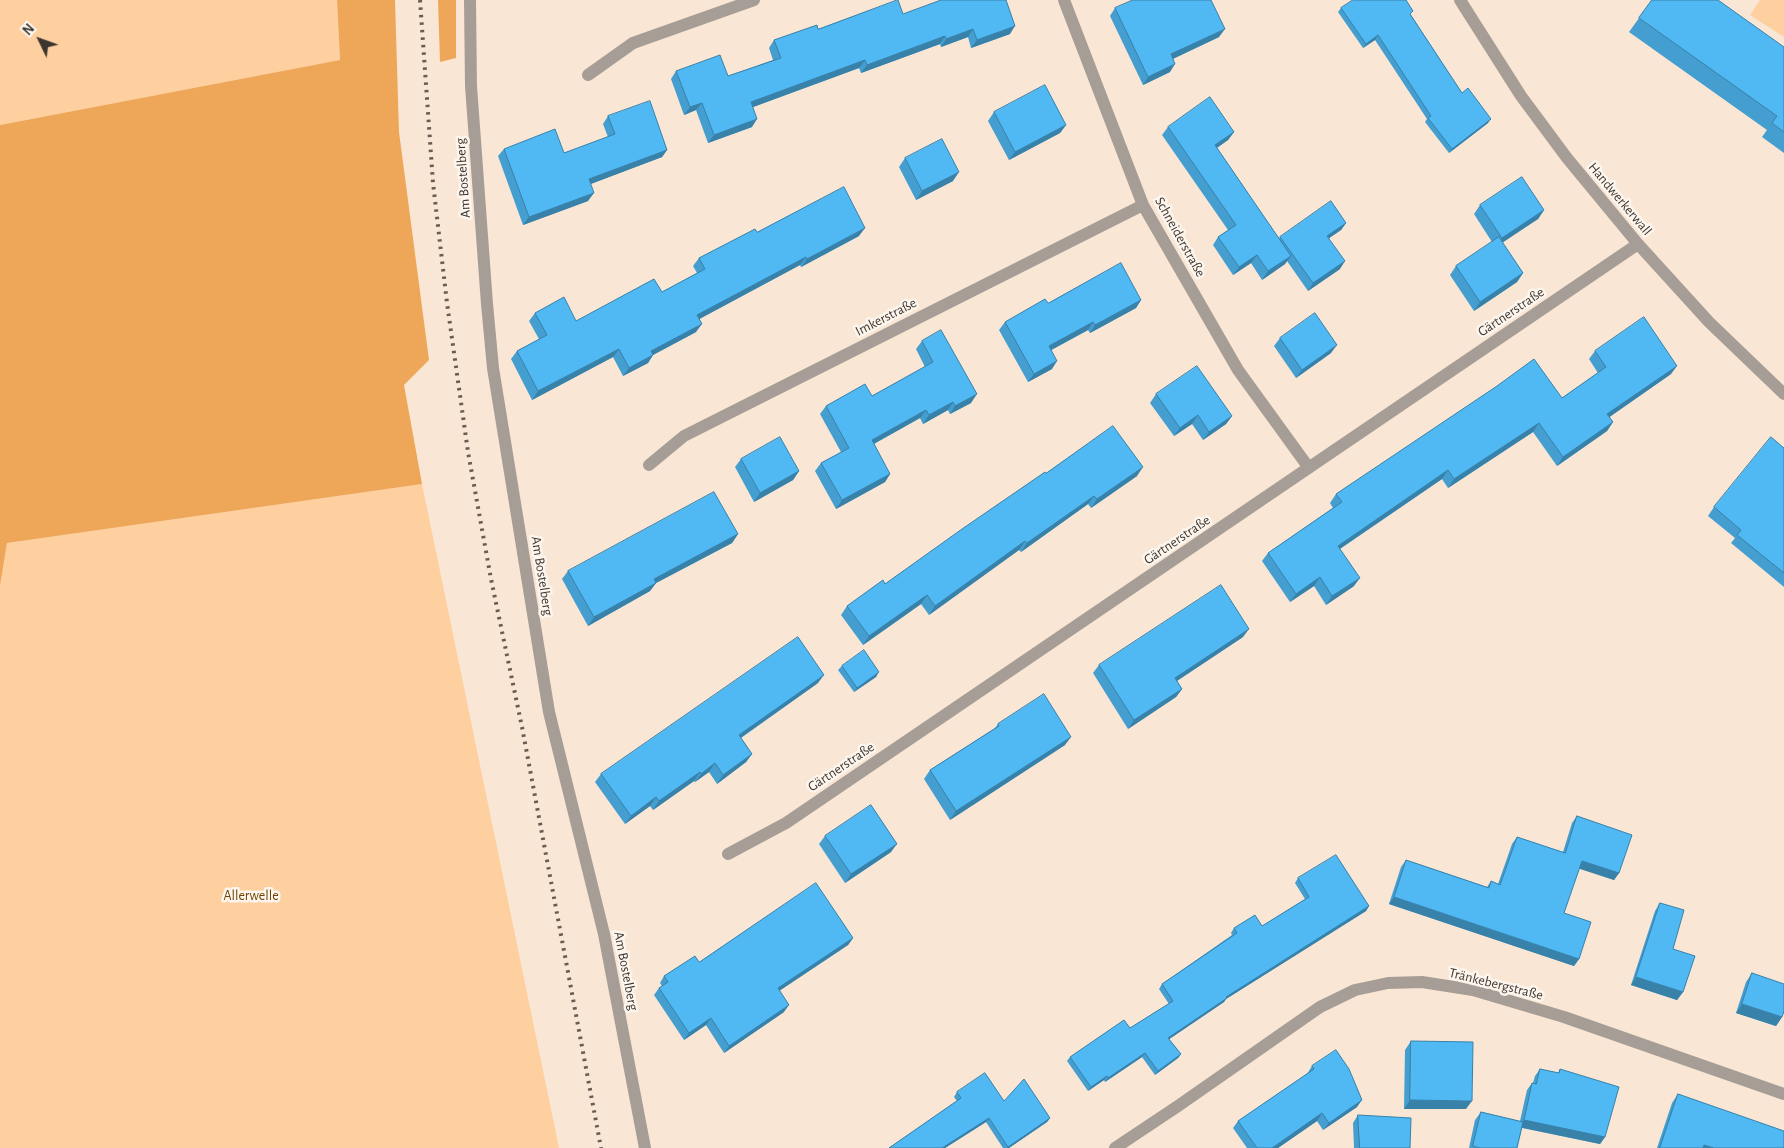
<!DOCTYPE html>
<html>
<head>
<meta charset="utf-8">
<style>
	body { margin:0 }
	#map { position:relative; width:1784px; height:1148px; overflow:hidden; background:#f9e6d4; font-family:"Alegreya Sans",sans-serif }
	canvas { display:block }
	.north { position:absolute; left:15px; top:15px; width:50px; height:50px; -webkit-text-stroke:4px #fdf6ee; paint-order:stroke; rotate:312deg; font-size:14px; font-weight:700; line-height:20px; text-align:center; color:#3d362f }
	.north::after { content:''; display:block; margin:auto; width:18px; height:22px; background:#3d362f; clip-path:polygon(50% 0,100% 100%,50% 72%,0 100%) }
</style>
</head>
<body>
<div id="map">
<canvas width="1784" height="1148"></canvas>
<div class="north">N</div>
</div>
<script>
const ctx = document.querySelector('canvas').getContext('2d');
ctx.lineJoin = 'round';
function fillPath(path, color) { ctx.fillStyle = color; ctx.fill(path, 'evenodd'); }
function stroke(path, color, width, dash) { ctx.strokeStyle = color; ctx.lineWidth = width; ctx.lineCap = dash ? 'butt' : 'round'; ctx.setLineDash(dash || []); ctx.stroke(path); }
function write(font, color, halo, rows, align = 'center') {
  ctx.font = font + ' "Alegreya Sans",sans-serif'; ctx.lineWidth = 5; ctx.setLineDash([]); ctx.textBaseline = 'middle'; ctx.strokeStyle = halo; ctx.fillStyle = color; for (const [text, x, y, turn = 0] of rows) {
    ctx.save(); ctx.translate(x, y); ctx.rotate((+turn || 0) * Math.PI / 180); ctx.textAlign = isNaN(turn) ? turn : align; if (halo) ctx.strokeText(text, 0, 0); ctx.fillText(text, 0, 0); ctx.restore();
  }
}
fillPath(new Path2D(`
	M0 0H337L340 60 0 125Z
	M1760 0H1784V37L1750 15Z
	M422 484 559 1148H0V586L7 543Z`), '#fecf9f');
fillPath(new Path2D(`
	M337 0H395L399 132 429 360 404 385 422 484 7 543 0 586V125L340 60Z
	M438 0H456V58L440 62Z`), '#eea758');
stroke(new Path2D(`
	M470 0 471 86 487 304 493 368 549 712 604 934 645 1148
	M1064 0 1143 205 1238 370 1309 468
	M1460 0 1521 96 1567 158 1638 244 1709 322 1784 394
	M588 75 633 43 754 0
	M649 465 684 436 1143 205
	M728 854 786 823 1638 244
	M1115 1148 1178 1106 1320 1007 1355 990 1388 983 1422 982 1473 990 1564 1017 1784 1094`), '#a69e96', 12);
stroke(new Path2D(`
	M420 0 433 183 447 303 468 452 491 579 522 727 601 1148`), '#675d54', 4, [2.5, 5]);
fillPath(new Path2D(`
	M1652 0 1784 47V153L1762 137 1767 130 1629 32Z
	M1115 8 1219 37 1173 59 1170 72 1143 85 1110 16Z
	M1341 8 1411 15 1462 93 1488 123 1449 153 1425 122 1427 119 1375 40 1363 48 1338 12Z
	M903 14 1010 34 971 48 968 37 941 47 940 44 861 73 859 68 753 107 752 127 708 143 696 110 684 115 671 79 676 71 728 76 773 60 769 48 774 40 818 29Z
	M994 112 1066 125 1060 133 1009 160 988 121Z
	M608 116 667 150 662 157 590 184 588 201 523 225 498 156 504 149 564 153 608 137 603 124Z
	M1168 127 1234 132 1228 140 1217 148 1279 239 1280 237 1346 223 1341 230 1329 238 1340 269 1308 291 1287 261 1285 264 1262 280 1251 263 1233 275 1213 245 1218 237 1228 230 1162 135Z
	M905 158 953 181 916 200 899 167Z
	M1480 205 1544 210 1538 219 1502 242 1523 273 1517 282 1474 311 1450 275 1456 266 1492 242 1474 214Z
	M757 232 859 236 801 267 800 265 699 319 696 332 653 355 648 363 623 376 613 357 532 400 511 359 517 351 539 339 529 321 535 313 576 321 662 292 697 273 693 266 699 258Z
	M1141 300 1136 308 1090 333 1088 330 1051 350 1052 369 1028 382 999 330 1005 322 1048 303Z
	M1280 338 1331 353 1296 378 1274 346Z
	M922 341 971 403 950 414 948 410 923 424 920 418 874 444 890 474 885 482 836 509 815 471 821 463 841 452 820 414 826 406 872 396 925 367 916 349Z
	M1595 351 1671 374 1609 417 1613 422 1607 431 1557 466 1533 432 1448 488 1442 479 1340 549 1354 586 1326 605 1314 586 1290 602 1262 561 1268 553 1333 508 1330 503 1336 494 1562 398 1598 373 1589 359Z
	M1156 394 1232 416 1226 424 1203 440 1192 424 1174 436 1150 403Z
	M1784 448V587L1731 543 1735 538 1708 516 1714 507Z
	M741 459 799 471 793 480 754 502 735 467Z
	M1046 473 1137 476 1091 508 1088 504 1021 552 1019 550 929 615 921 604 863 645 841 615 847 606 885 584Z
	M738 534 732 543 656 583 650 591 588 626 562 579 568 571Z
	M1243 637 1177 681 1182 689 1176 697 1128 729 1093 673 1099 665Z
	M842 666 876 677 854 692 838 670Z
	M818 683 741 738 752 754 746 762 717 784 709 772 695 782 694 781 653 810 650 806 625 824 595 782 601 774Z
	M998 724 1065 745 950 820 924 779 930 770 995 728Z
	M1577 816 1619 873 1614 880 1579 868 1564 913 1579 959 1574 966 1389 904 1401 867 1406 860 1487 887 1491 881 1498 884 1512 844 1517 837 1563 852 1572 823Z
	M825 836 891 852 845 883 819 844Z
	M1298 878 1369 906 1366 911 1226 999 1224 1002 1169 1039 1181 1054 1178 1058 1155 1075 1142 1057 1105 1082 1104 1080 1088 1091 1067 1061 1070 1057 1130 1028 1169 1004 1159 989 1162 984 1232 935 1231 933 1234 928 1262 926 1305 899 1295 883Z
	M1660 903 1673 949 1683 992 1677 1000 1631 985 1655 911Z
	M853 938 848 945 779 991 784 1012 724 1053 706 1025 684 1040 654 995 659 988 662 986 660 983 664 976 699 962Z
	M1752 973 1782 1017 1776 1026 1736 1013 1746 982Z
	M1411 1041 1466 1109H1404L1405 1050Z
	M1312 1066 1357 1107 1323 1130 1317 1121 1278 1148H1247L1233 1128 1238 1121 1307 1074Z
	M1540 1069 1558 1073 1560 1069 1605 1137 1600 1144 1522 1128 1517 1148H1469L1475 1120 1481 1112 1520 1121 1527 1090 1532 1083H1533L1535 1076Z
	M957 1092 1004 1101 1050 1118 1047 1122 1009 1148H1003L986 1122 945 1148H889L957 1101 954 1097Z
	M1678 1094 1784 1148H1657L1672 1103Z
	M1358 1115 1410 1148H1354L1353 1123Z`), '#459ed0');
fillPath(new Path2D(`
	M1015 26 1010 34 971 48 977 40Z
	M973 29 968 37 941 47 946 39Z
	M1225 29 1219 37 1166 62 1171 54Z
	M1378 35 1375 40 1363 48 1366 44Z
	M945 36 940 44 861 73 867 65Z
	M865 60 859 68 745 110 751 102Z
	M1175 64 1170 72 1143 85 1148 77Z
	M702 103 696 110 684 115 690 107Z
	M757 119 752 127 708 143 714 135Z
	M1491 119 1488 123 1449 153 1452 149Z
	M1066 125 1060 133 1009 160 1015 152Z
	M1234 132 1228 140 1209 153 1215 145Z
	M667 150 662 157 583 187 589 179Z
	M959 172 953 181 916 200 922 191Z
	M594 193 588 201 523 225 529 217Z
	M1544 210 1538 219 1496 247 1502 238Z
	M1346 223 1341 230 1322 243 1327 236Z
	M865 228 859 236 801 267 807 259Z
	M1257 255 1251 263 1233 275 1239 267Z
	M1291 256 1285 264 1262 280 1268 271Z
	M806 257 800 265 692 323 697 315Z
	M1345 261 1340 269 1308 291 1313 283Z
	M1523 273 1517 282 1474 311 1480 302Z
	M1141 300 1136 308 1090 333 1095 325Z
	M1093 322 1088 330 1044 354 1049 346Z
	M702 324 696 332 651 356 653 355 648 363 623 376 629 368 651 351Z
	M1337 345 1331 353 1296 378 1302 370Z
	M619 349 613 357 532 400 538 391Z
	M1057 361 1052 369 1028 382 1034 374Z
	M1677 366 1671 374 1601 423 1607 414Z
	M977 394 971 403 950 414 955 406Z
	M953 402 948 410 923 424 929 415Z
	M926 410 920 418 866 448 872 440Z
	M1198 415 1192 424 1174 436 1180 428Z
	M1232 416 1226 424 1203 440 1209 432Z
	M1613 422 1607 431 1557 466 1563 457Z
	M1539 423 1533 432 1448 488 1454 479Z
	M1143 467 1137 476 1091 508 1097 499Z
	M1448 470 1442 479 1332 554 1338 546Z
	M799 471 793 480 754 502 760 493Z
	M890 474 885 482 836 509 842 500Z
	M1094 496 1088 504 1021 552 1027 543Z
	M738 534 732 543 656 583 650 591 588 626 594 617 654 579Z
	M1025 541 1019 550 929 615 935 606Z
	M1320 577 1314 586 1290 602 1296 594Z
	M1360 578 1354 586 1326 605 1332 596Z
	M927 595 921 604 863 645 869 636Z
	M1249 629 1243 637 1169 686 1175 678Z
	M879 672 876 677 854 692 857 688Z
	M824 675 818 683 733 743 739 735Z
	M1182 689 1176 697 1128 729 1134 720Z
	M1071 737 1065 745 950 820 956 811Z
	M752 754 746 762 717 784 723 775Z
	M715 763 709 772 695 782 701 774Z
	M700 772 694 781 653 810 659 801Z
	M656 797 650 806 625 824 631 816Z
	M897 844 891 852 845 883 851 874Z
	M1582 861 1619 873 1614 880 1577 868Z
	M1394 897 1579 959 1574 966 1389 904Z
	M1369 906 1366 911 1226 999 1224 1002 1165 1042 1168 1038 1226 997Z
	M853 938 848 945 773 995 778 988Z
	M1636 977 1683 992 1677 1000 1631 985Z
	M1742 1004 1782 1017 1776 1026 1736 1013Z
	M789 1005 784 1012 724 1053 729 1046Z
	M711 1018 706 1025 684 1040 689 1033Z
	M1145 1053 1142 1057 1105 1082 1108 1078Z
	M1181 1054 1178 1058 1155 1075 1158 1071Z
	M1107 1076 1104 1080 1088 1091 1091 1087Z
	M1362 1100 1357 1107 1323 1130 1329 1123Z
	M1410 1100 1472 1101 1466 1109H1404Z
	M1322 1113 1317 1121 1278 1148H1272Z
	M989 1118 986 1122 945 1148H942Z
	M1050 1118 1047 1122 1009 1148H1007Z
	M1524 1120 1605 1137 1600 1144 1519 1127Z
	M1704 1145 1714 1148H1702Z`), '#3881a9');
const building = new Path2D(`
	M898 0 903 14 941 0H1006L1015 26 977 40 973 29 946 39 945 36 867 65 865 60 751 102 757 119 714 135 702 103 690 107 676 71 720 55 728 76 781 58 774 40 817 25 818 29Z
	M1133 0H1211L1225 29 1171 54 1175 64 1148 77 1115 8Z
	M1353 0H1406L1413 11 1410 14 1462 93 1468 88 1491 119 1452 149 1428 118 1431 116 1378 35 1366 44 1341 8Z
	M1652 0H1718L1784 47V132L1772 123 1777 116 1639 18Z
	M1045 85 1066 125 1015 152 994 112Z
	M1210 97 1234 132 1215 145 1291 256 1268 271 1257 255 1239 267 1218 237 1236 225 1168 127Z
	M650 101 667 150 589 179 594 193 529 217 504 149 555 129 564 153 615 134 608 116Z
	M942 139 959 172 922 191 905 158Z
	M1522 177 1544 210 1502 238 1480 205Z
	M844 187 865 228 807 259 806 257 697 315 702 324 651 351 653 355 629 368 619 349 538 391 517 351 547 335 535 313 564 297 576 321 654 279 662 292 705 269 699 258 755 229 757 232Z
	M1331 201 1346 223 1327 236 1345 261 1313 283 1280 237Z
	M1499 237 1523 273 1480 302 1456 266Z
	M1121 263 1141 300 1095 325 1093 322 1049 346 1057 361 1034 374 1005 322 1045 299 1048 303Z
	M1315 313 1337 345 1302 370 1280 338Z
	M1644 317 1677 366 1607 414 1613 422 1563 457 1539 423 1454 479 1448 470 1338 546 1360 578 1332 596 1320 577 1296 594 1268 553 1342 502 1336 494 1497 386 1534 359 1562 398 1606 367 1595 351Z
	M941 330 977 394 955 406 953 402 929 415 926 410 872 440 890 474 842 500 821 463 849 448 826 406 865 384 872 396 933 362 922 341Z
	M1197 366 1232 416 1209 432 1198 415 1180 428 1156 394Z
	M1113 426 1143 467 1097 499 1094 496 1027 543 1025 541 935 606 927 595 869 636 847 606 883 580 885 584 962 529 1045 472 1046 473Z
	M780 437 799 471 760 493 741 459Z
	M1771 437 1784 448V573L1737 535 1741 530 1714 507Z
	M714 492 738 534 654 579 656 583 594 617 568 571Z
	M1221 585 1249 629 1175 678 1182 689 1134 720 1099 665Z
	M798 637 824 675 739 735 752 754 723 775 715 763 701 774 700 772 659 801 656 797 631 816 601 774Z
	M864 650 879 672 857 688 842 666Z
	M1044 694 1071 737 956 811 930 770 999 726 998 724Z
	M871 805 897 844 851 874 825 836Z
	M1577 816 1632 835 1619 873 1582 861 1564 913 1591 922 1579 959 1394 897 1406 860 1489 888 1491 881 1500 885 1517 837 1565 853Z
	M1336 855 1369 906 1226 997 1227 998 1168 1038 1181 1054 1158 1071 1145 1053 1108 1078 1107 1076 1091 1087 1070 1057 1124 1020 1130 1028 1173 1001 1162 984 1237 933 1234 928 1255 915 1262 926 1309 897 1298 878Z
	M816 883 853 938 778 988 789 1005 729 1046 711 1018 689 1033 659 988 668 982 664 976 695 956 699 962Z
	M1660 903 1684 910 1673 949 1695 956 1683 992 1636 977Z
	M1752 973 1784 984V1011L1782 1017 1742 1004Z
	M1411 1041 1473 1042 1472 1101 1410 1100Z
	M1336 1050 1349 1069 1362 1100 1329 1123 1322 1113 1272 1148H1257L1238 1121 1314 1069 1312 1066Z
	M1540 1069 1559 1073 1560 1069 1619 1087 1605 1137 1524 1120 1532 1083 1536 1084Z
	M985 1073 1004 1101 1024 1079 1050 1118 1008 1147 989 1118 942 1148H889L961 1098 957 1092Z
	M1678 1094 1784 1131V1148H1714L1704 1145 1703 1148H1660Z
	M1481 1112 1523 1122 1517 1148H1480L1473 1146Z
	M1358 1115 1411 1118 1410 1148H1360Z`);
fillPath(building, '#50b8f2');
stroke(building, '#3881a9', 1);
write('14px', '#3d362f', '#fdf6ee', [
	["Am Bostelberg",463,178,-94],
	["Handwerkerwall",1620,199,50],
	["Schneiderstraße",1180,237,61],
	["Gärtnerstraße",1511,312,-34],
	["Imkerstraße",886,317,-27],
	["Gärtnerstraße",1177,540,-34],
	["Am Bostelberg",542,576,81],
	["Gärtnerstraße",841,767,-34],
	["Am Bostelberg",626,971,79],
	["Tränkebergstraße",1496,984,14]
]);
write('14px', '#714300', '#fdf6ee', [
	["Allerwelle",251,896]
]);
</script>
</body>
</html>
